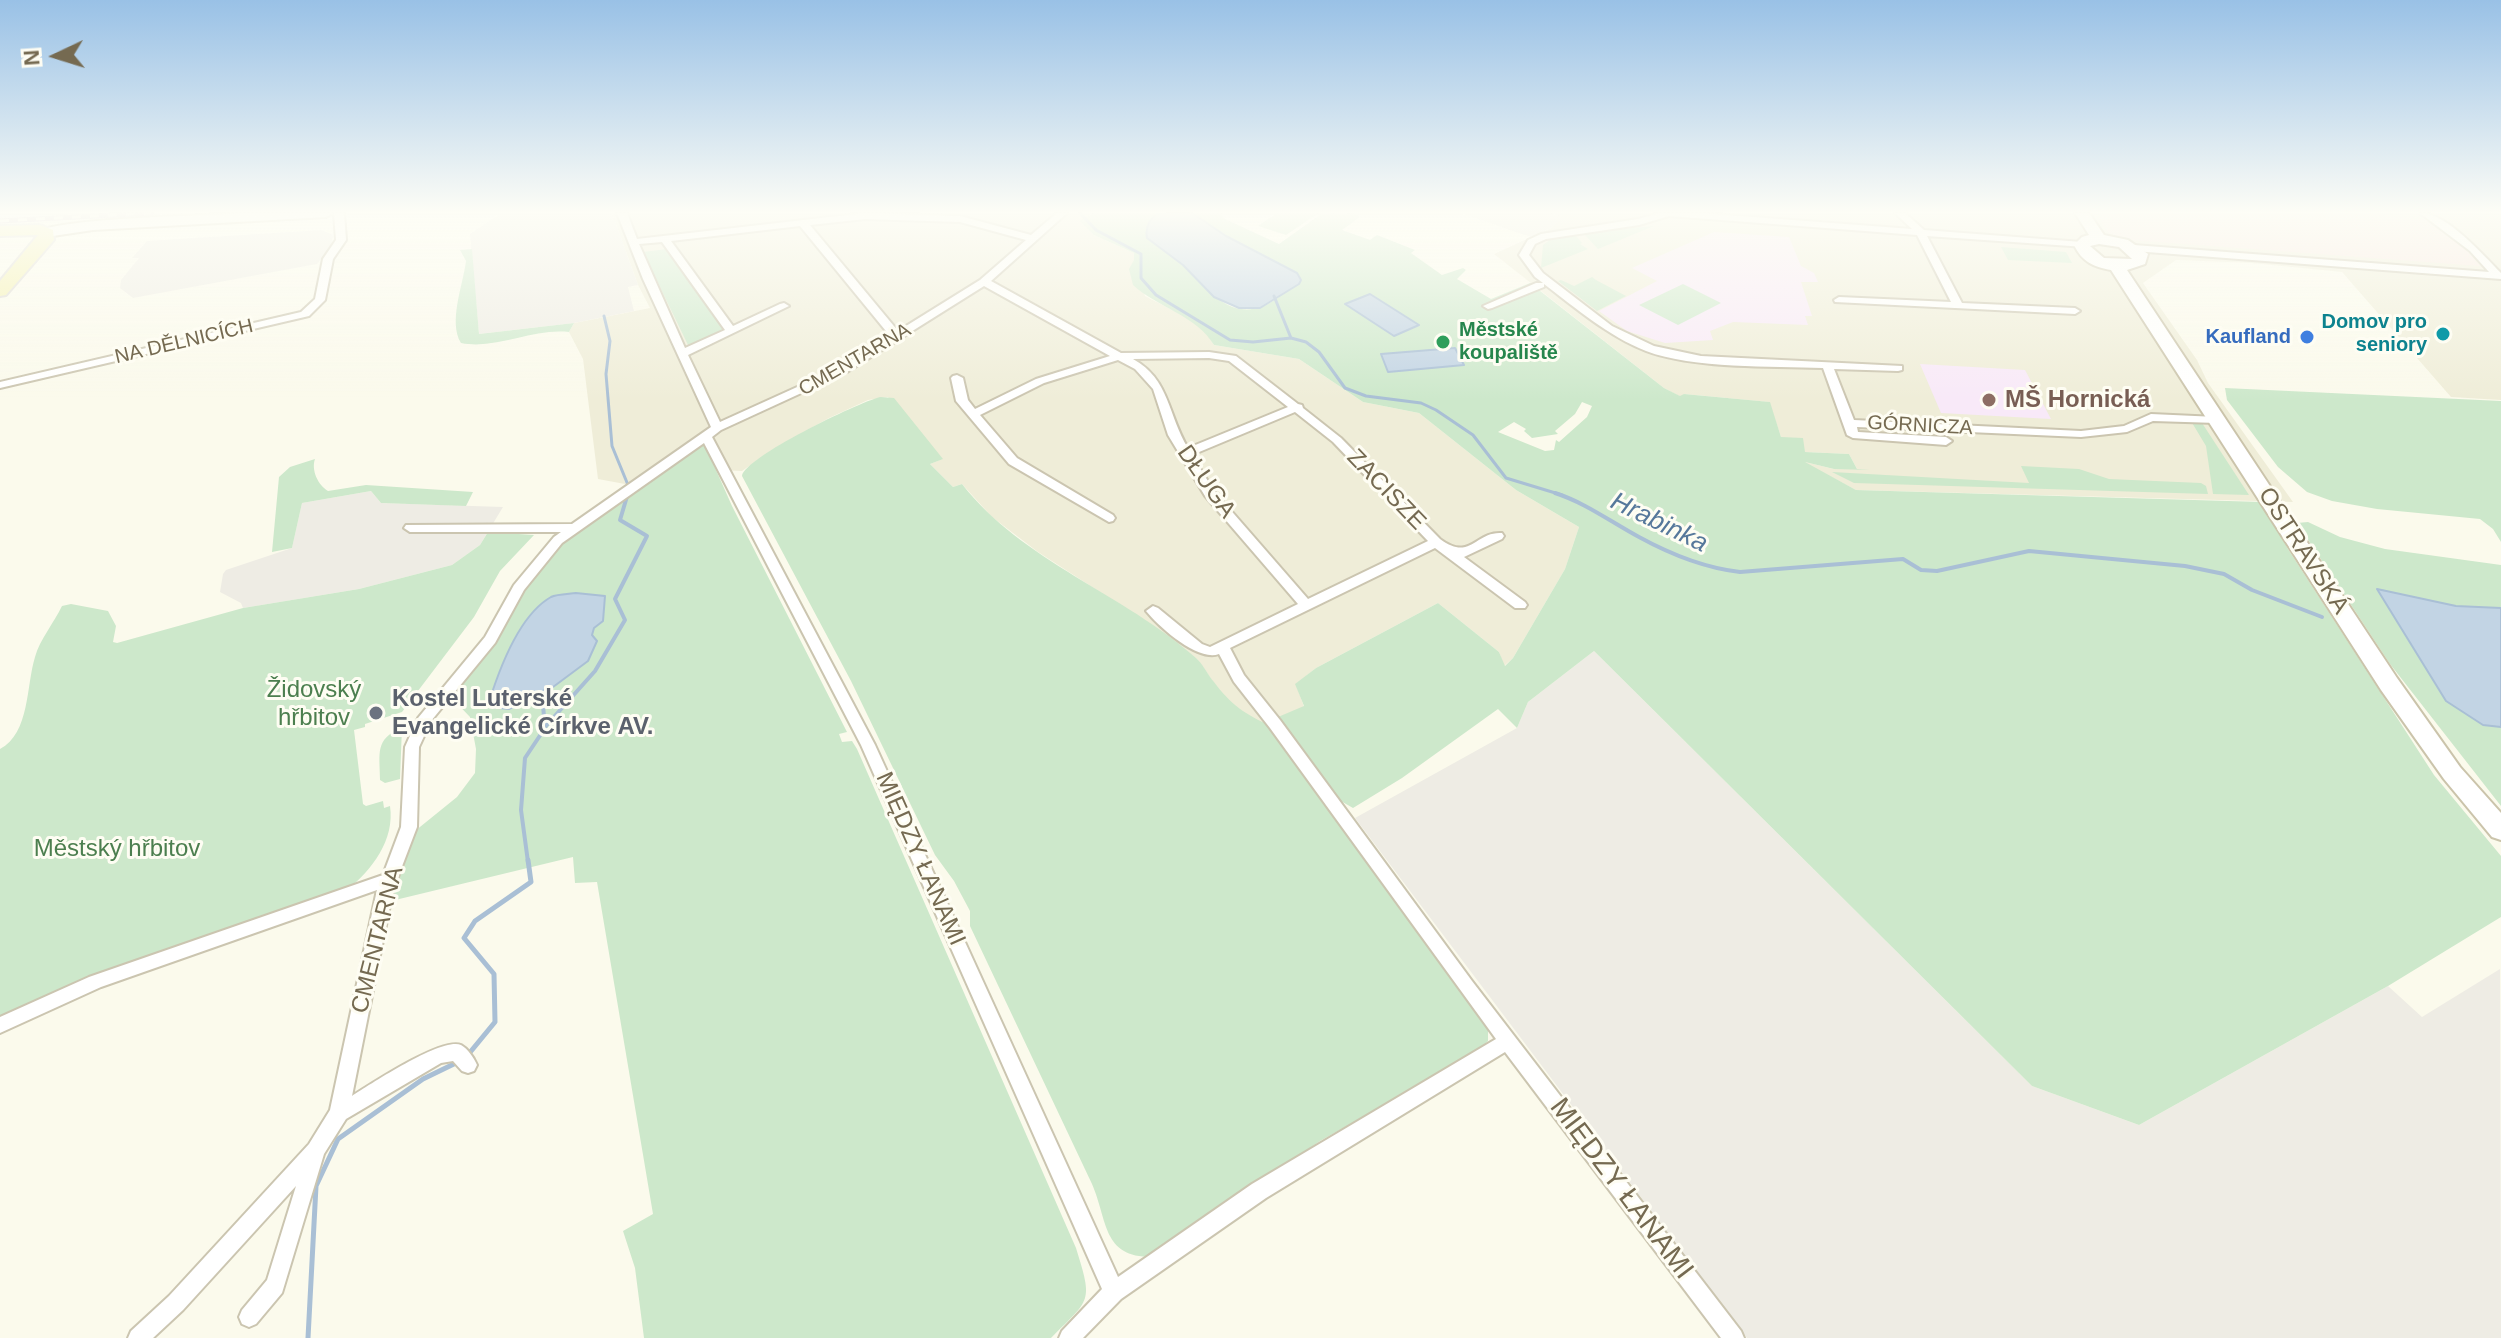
<!DOCTYPE html>
<html>
<head>
<meta charset="utf-8">
<style>
	body { margin:0 }
	#map { position:relative; width:2501px; height:1338px; overflow:hidden; background:#fbfaec; font-family:Arial,sans-serif }
	canvas { display:block }
	.north { position:absolute; left:16px; top:16px; width:80px; height:80px; -webkit-text-stroke:6px #fefdf3; paint-order:stroke; rotate:266deg; font-size:22px; font-weight:700; line-height:32px; text-align:center; color:#756a51 }
	.north::after { content:''; display:block; margin:auto; width:28px; height:36px; background:#756a51; clip-path:polygon(50% 0,100% 100%,50% 72%,0 100%) }
</style>
</head>
<body>
<div id="map">
<canvas width="2501" height="1338"></canvas>
<div class="north">N</div>
</div>
<script>
const ctx = document.querySelector('canvas').getContext('2d');
ctx.lineJoin = 'round';
function fillPath(path, color) { ctx.fillStyle = color; ctx.fill(path, 'evenodd'); }
function stroke(path, color, width, dash) { ctx.strokeStyle = color; ctx.lineWidth = width; ctx.lineCap = dash ? 'butt' : 'round'; ctx.setLineDash(dash || []); ctx.stroke(path); }
function write(font, color, halo, rows, align = 'center') {
  ctx.font = font + ' Arial,sans-serif'; ctx.lineWidth = 6; ctx.setLineDash([]); ctx.textBaseline = 'middle'; ctx.strokeStyle = halo; ctx.fillStyle = color; for (const [text, x, y, turn = 0] of rows) {
    ctx.save(); ctx.translate(x, y); ctx.rotate((+turn || 0) * Math.PI / 180); ctx.textAlign = isNaN(turn) ? turn : align; if (halo) ctx.strokeText(text, 0, 0); ctx.fillText(text, 0, 0); ctx.restore();
  }
}
fillPath(new Path2D(`
	M612 213H1093L1081 221 1094 235 1134 253 1145 296 1188 318 1206 332 1214 345 1299 359 1363 402 1419 413 1516 490 1579 527 1565 569 1513 658 1504 666 1499 652 1438 603 1316 668 1296 684 1304 707 1279 718 1282 723 1272 728 1239 711 1221 693 1198 660 1154 627 1038 552 992 517 962 484 953 487 930 464 942 459 888 397 868 400 829 418 772 450 742 471 718 470 704 443 641 487 598 479 583 359 569 332 574 323 650 308 638 285Z
	M1550 213H2501V400L2451 397 2342 272 2252 263 2176 260 2143 283 2197 360 2208 383 2293 502 1856 490 1801 461 1834 469H1857L1849 454 1805 452 1781 437 1769 402 1684 394 1683 398 1664 388 1494 254 1551 228 1562 217Z`), '#efedd8');
fillPath(new Path2D(`
	M501 213H612L638 285 628 287 634 311 574 323 479 334 470 234Z
	M1460 213H1550L1563 217 1551 228 1531 237Z
	M322 230 333 235 331 247 317 264 133 298 120 288 121 280 139 258H132L147 241Z
	M371 491 381 503 503 507 480 545 452 565 359 589 243 608 241 603 220 592 223 574 226 570 292 548 302 503Z
	M1594 651 2032 1086 2139 1125 2388 986 2422 1017 2500 969 2501 1338H1747L1355 818 1517 728 1528 702Z`), '#eeece4');
fillPath(new Path2D(`
	M1714 232 1789 237 1801 266 1814 273 1818 282H1801L1812 316H1805L1808 325 1733 322 1710 331 1713 340 1665 343 1627 331 1599 311 1657 281 1632 268Z
	M1920 364 2025 370 2051 419 1941 413Z`), '#f8e9f8');
fillPath(new Path2D(`
	M2099 213H2382L2385 216 2429 220 2462 245 2480 266 2131 240 2109 233 2098 217H2102Z`), '#f8e6e0');
fillPath(new Path2D(`
	M1093 213H1160L1147 227 1148 238C1159 248 1172 255 1183 265 1205 283 1224 319 1261 307 1274 303 1286 290 1299 284L1297 274 1226 236 1192 213H1221L1225 219 1279 244 1321 214 1355 213 1360 217 1342 230 1370 240 1377 235 1415 250 1411 253 1442 275 1463 268 1466 270 1457 279 1491 299 1530 283 1664 388 1680 396 1684 394 1770 402 1781 437 1803 438 1805 452 1849 454 1857 469 1870 470 1834 469 1805 462 1856 490 2262 502 2288 549 2434 775 2501 856V917L2388 986 2139 1125 2032 1086 1594 651 1528 702 1517 728 1498 709 1402 778 1353 808 1332 796 1278 717 1304 706 1295 684 1316 668 1438 603 1499 652 1505 666 1513 658 1565 569 1579 527 1516 490 1419 413 1363 402 1299 359 1214 345C1196 315 1158 308 1133 285L1129 269 1134 260V253L1094 235 1080 221ZM1582 402 1592 406 1587 417 1559 442 1556 440 1554 450 1545 451 1498 432 1514 422 1526 429 1524 431 1532 438 1558 434 1555 431 1575 414Z
	M1277 213H1319L1286 235 1258 226Z
	M1654 226 1598 249 1584 234 1588 232Z
	M1568 235 1576 236 1582 243 1580 244 1588 249 1541 268 1543 245 1554 237Z
	M2001 247 2066 252 2072 263 2008 260Z
	M472 249 479 334 574 323 569 332C532 328 497 350 461 343 448 322 463 285 466 261L460 250Z
	M667 249 725 331 689 347 643 252Z
	M1592 277 1596 280 1626 296 1597 311 1558 281 1561 280 1574 286Z
	M1683 284 1721 303 1678 325 1639 305Z
	M2225 388 2501 401V542L2493 529 2480 519 2377 509 2332 501 2307 492 2278 467 2227 400Z
	M880 397 894 398 943 459 930 464 953 487 962 484C1023 562 1123 593 1196 658 1203 664 1208 675 1214 682 1230 704 1246 715 1271 726L1488 1028V1041L1473 1055 1320 1141 1152 1257C1102 1257 1108 1221 1092 1184L970 926V911L954 881 935 855 851 681 742 476C745 457 857 403 880 397Z
	M2191 421 2202 423 2249 495 2213 494 2206 446Z
	M704 443 732 506 847 732 839 734 842 742 852 741 857 749 1076 1248C1093 1303 1091 1298 1051 1338H644L635 1268 623 1231 653 1214 597 882 575 883 573 857 391 901 415 831 457 797 475 773 476 749 470 717 448 694 530 579 567 536Z
	M315 459C311 470 318 485 328 491L366 485 473 492 466 506 381 503 371 491 302 503 292 548 272 552 279 477 290 467Z
	M2021 466 2079 469 2109 479 2201 483 2206 486 2208 494 1854 483 1832 472 2029 483Z
	M2308 522 2340 537 2385 549 2501 565V608L2456 606 2378 590 2446 701 2483 725 2501 727V806L2390 664 2297 523Z
	M488 532 534 535 500 571 474 617 402 712 365 724V727L354 730 363 804 366 806 383 801 384 808 390 806C395 840 372 870 347 890L0 1019V749C30 733 26 686 35 657 40 639 54 623 62 606L71 604 108 611 116 626 113 642 117 643 243 608 359 589 452 565 480 545Z
	M402 727 400 779 385 783 380 780C380 753 374 740 402 727Z`), '#cde8cb');
const water = new Path2D(`
	M1192 213 1226 236 1297 273 1301 280 1299 284 1260 308H1239L1214 297 1183 265 1147 238C1145 228 1149 220 1157 214Z
	M1370 294 1419 325 1394 336 1345 304Z
	M1455 348 1464 365 1388 372 1381 354Z
	M2377 589 2456 606 2501 608V727L2483 725 2446 701Z
	M576 593 605 596 603 621 594 628 592 635 597 641 588 661 549 690 509 709 490 707 489 702C499 670 519 615 551 597 557 594 569 594 576 593Z`);
fillPath(water, '#c2d4e4');
stroke(water, '#a9bfd5', 2);
stroke(new Path2D(`
	M1080 213 1096 230 1141 254V278L1156 295 1230 340 1253 342 1291 338 1306 342 1319 352 1345 388 1366 396 1421 403 1436 410 1473 435 1506 478 1562 495
	M1274 296 1291 338
	M604 316 610 341 606 374 612 446 628 485V495`), '#a9bfd5', 3);
stroke(new Path2D(`
	M1555 493C1586 503 1611 522 1639 537 1670 554 1705 568 1740 572L1903 559 1921 570 1937 571 2029 551 2185 566 2224 574 2252 590 2322 617
	M545 727 595 671 625 620 615 599 647 536 620 520 628 493
	M528 862 521 810 525 758 545 728 542 694 545 690`), '#a9bfd5', 4);
stroke(new Path2D(`
	M467 1056 495 1022 494 974 464 938 475 921 531 882 528 860
	M308 1338 316 1186 338 1139 423 1079 460 1061`), '#a9bfd5', 5);
const street = new Path2D(`
	M334 213H344L346 240 333 259 325 300 309 316 0 388V382L301 312 315 299 323 259 336 240Z
	M617 213H627L637 239 865 213 960 216 1031 235 1057 213H1067L991 281 1121 353 1209 352 1236 356 1298 404 1302 405 1303 408 1341 438 1440 539C1471 562 1475 531 1502 533L1504 536 1502 539 1464 557 1525 602 1527 605 1525 608H1515L1435 548 1230 648 1244 675 1280 720 1472 981 1741 1331 1744 1338H1721L1505 1052 1266 1198 1121 1299 1083 1338H1059L1062 1331 1102 1289 861 745 704 443 562 543 524 590 495 643 431 721 419 747 417 827 393 890 352 1096C371 1084 442 1037 461 1045 468 1049 474 1058 477 1065L474 1071 468 1073 462 1071 453 1061 441 1063 346 1119 324 1154 282 1293 256 1324 249 1327 242 1324 239 1317 242 1310 267 1280 296 1186 183 1310 153 1338H128L131 1331 169 1296 309 1144 330 1110 377 890 101 987 0 1033V1017L89 977 383 875 401 827 405 747 418 718 485 637 514 585 554 537 561 532H410L404 528 406 525 572 524 711 427 643 279ZM865 219 960 222 1026 240 980 280 898 331 810 225ZM800 226 890 336 839 368 720 422 688 355 789 306 784 303 780 304 733 326 671 241ZM662 242 725 330 685 348 639 244ZM984 286 1110 356 1036 379 975 409 968 400 963 378 957 375 953 376 951 378 956 401 1009 464 1109 522 1113 521 1115 518 1113 515 1017 458 980 415 1044 383 1118 360 1135 369 1153 389 1168 435 1205 496 1298 604 1210 647 1202 644 1158 608 1153 606 1146 611C1159 627 1198 662 1219 654L1234 682 1270 728 1496 1039 1252 1184 1118 1277 875 745 712 437 721 430 847 372ZM1209 358 1229 361 1288 407 1188 448C1168 416 1170 379 1133 359ZM1295 412 1333 442 1428 541 1308 599 1214 491 1192 455Z
	M1660 213H1700L1912 229 1895 213H1905L1924 230 2082 242 2085 243V247L1927 236 1962 303 2075 308 2080 311 2075 314 1835 302 1834 300 1839 297 1951 302 1917 235 1669 216 1639 225 1546 239 1535 244 1529 255 1543 273 1612 326 1654 346 1701 356 1902 366V370L1898 371 1834 369 1854 420 2081 431 2124 426 2151 414 2217 417 2223 420 2217 423 2153 421 2127 432 2081 437 1857 427 1858 432 1946 437 1952 441 1946 445 1853 438 1847 435 1823 368C1772 366 1693 369 1646 351 1608 336 1577 309 1544 284V287L1492 308 1488 309 1483 306 1536 283H1543L1535 277 1519 255 1528 240 1541 234 1638 219Z
	M2420 213C2446 212 2483 255 2501 273V279L2134 251 2129 248 2134 245 2489 272 2470 251Z`);
const secondary = new Path2D(`
	M251 213H333L326 217 93 230 46 237 38 232C55 218 218 215 251 213Z
	M2075 213H2089L2104 235 2128 240 2148 254 2145 264 2127 270 2397 678 2460 767 2501 813V840L2492 837 2444 779 2381 690 2111 270C2094 267 2082 262 2074 245L2082 237 2089 235ZM2099 244 2119 247 2132 259 2104 258 2090 246Z`);
const primary = new Path2D(`
	M40 225 53 230 54 240 6 295 0 296V281L38 235 0 236V226Z`);
stroke(street, '#cbc5b0', 4);
stroke(secondary, '#cbc4ab', 4);
stroke(primary, '#dbd8d2', 4);
fillPath(street, '#fff');
fillPath(secondary, '#fff');
fillPath(primary, '#f3f0ac');
const rail = new Path2D(`
	M0 221 151 213`);
stroke(rail, '#c2aac6', 5);
stroke(rail, '#fefdf3', 3, [9]);
const sky = ctx.createLinearGradient(0, 0, 0, 400);
sky.addColorStop(0, '#99c1e6');
sky.addColorStop(0.53, '#fdfdf6');
sky.addColorStop(1, '#fdfdf600');
ctx.fillStyle = sky;
ctx.fillRect(0, 0, 2501, 400);
for (const [x, y, r, color] of [
	[2443,334,8,"#0f9aa8"],
	[2307,337,8,"#3f7fe0"],
	[1443,342,8,"#2e9e5b"],
	[1989,400,8,"#8d6e63"],
	[376,713,8,"#6b7280"]
]) { const dot = new Path2D(); dot.arc(x, y, r, 0, 2 * Math.PI); ctx.fillStyle = color; ctx.fill(dot); stroke(dot, '#fefdf3', 3); }
write('bold 20px', '#0d838f', '#fefdf3', [
	["Domov pro",2427,322],
	["seniory",2427,345]
], 'right');
write('bold 20px', '#27864d', '#fefdf3', [
	["Městské",1459,330],
	["koupaliště",1459,353]
], 'left');
write('bold 20px', '#366cbe', '#fefdf3', [
	["Kaufland",2291,337]
], 'right');
write('20px', '#756a51', '#fefdf3', [
	["NA DĚLNICÍCH",184,342,-13],
	["CMENTARNA",855,360,-30],
	["GÓRNICZA",1920,426,3]
]);
write('bold 24px', '#785e54', '#fefdf3', [
	["MŠ Hornická",2005,400]
], 'left');
write('24px', '#756a51', '#fefdf3', [
	["DŁUGA",1206,482,55],
	["ZACISZE",1386,490,46],
	["OSTRAVSKÁ",2303,551,57],
	["MIĘDZY ŁANAMI",920,859,66],
	["CMENTARNA",378,940,-76]
]);
write('24px', '#4c7f4f', '#fefdf3', [
	["Židovský",314,690],
	["hřbitov",314,718],
	["Městský hřbitov",117,849]
]);
write('bold 24px', '#5b616d', '#fefdf3', [
	["Kostel Luterské",392,699],
	["Evangelické Církve AV.",392,727]
], 'left');
write('italic 26px', '#56789b', '#fefdf3', [
	["Hrabinka",1659,523,26]
]);
write('28px', '#756a51', '#fefdf3', [
	["MIĘDZY ŁANAMI",1621,1189,53]
]);
</script>
</body>
</html>
